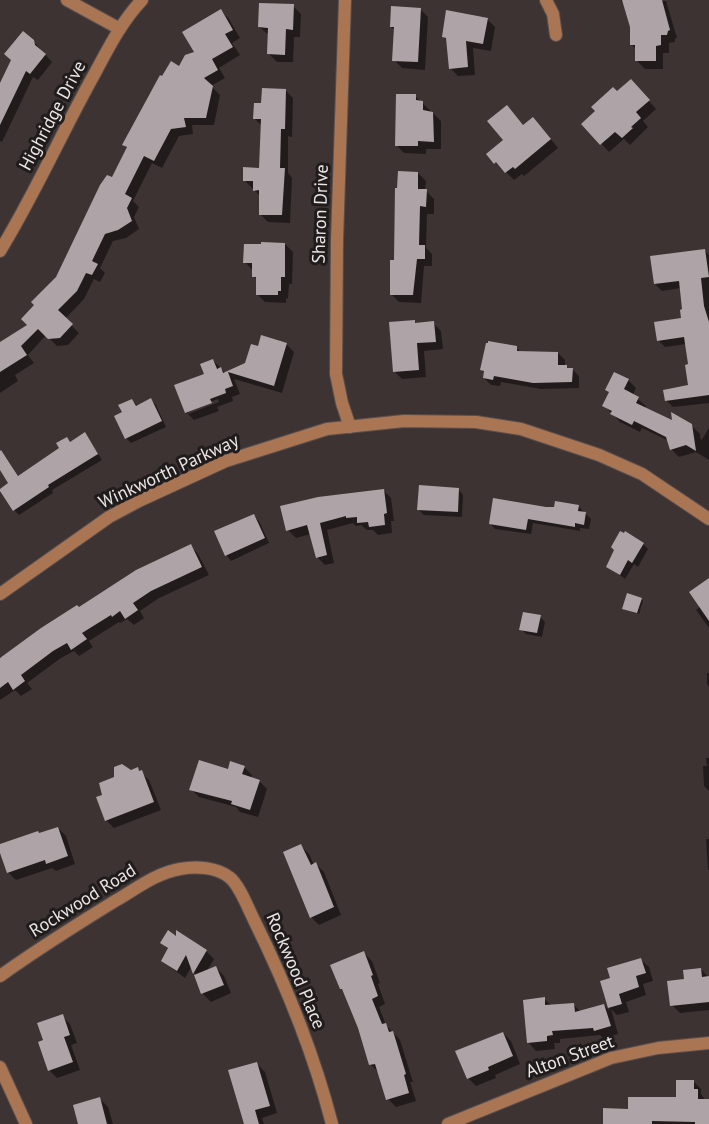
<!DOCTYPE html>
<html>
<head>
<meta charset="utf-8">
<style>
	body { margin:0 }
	canvas { display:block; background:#3d3332 }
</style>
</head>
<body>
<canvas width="709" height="1124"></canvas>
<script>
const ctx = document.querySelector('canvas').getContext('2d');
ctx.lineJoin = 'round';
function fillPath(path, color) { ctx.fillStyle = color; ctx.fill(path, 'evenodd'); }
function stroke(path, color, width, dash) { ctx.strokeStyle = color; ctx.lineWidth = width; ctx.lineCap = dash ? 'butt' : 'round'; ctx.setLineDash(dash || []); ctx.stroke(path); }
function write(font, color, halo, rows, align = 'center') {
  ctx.font = font + ' "PT Sans",sans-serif'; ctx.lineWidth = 6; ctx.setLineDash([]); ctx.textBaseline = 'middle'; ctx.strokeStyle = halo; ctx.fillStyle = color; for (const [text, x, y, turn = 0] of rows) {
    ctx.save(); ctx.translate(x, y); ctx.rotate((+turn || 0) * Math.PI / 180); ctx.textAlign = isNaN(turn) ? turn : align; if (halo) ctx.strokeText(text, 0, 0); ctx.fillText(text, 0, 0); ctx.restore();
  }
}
fillPath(new Path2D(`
	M621 0 666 1 677 38H675V42L669 43V53H663V69H645L637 61V50L631 44V27L626 8Z
	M293 6 301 14 300 37H294L293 62H277L269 54V35L259 27Z
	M420 9 428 17 425 70 402 68 394 60 395 30 391 27Z
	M221 11 229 19 240 38 232 43 240 55 219 68 225 78 211 86 220 95 214 125H192L193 134 179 136 162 168 152 163 133 201 139 207 134 217 139 229 126 238 113 241 100 268 105 273 100 282 94 279 84 299 65 319 79 333 68 345 57 346 46 335 28 355 34 363 15 375 18 381 0 393V343L29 325 112 179 128 149 123 144 180 68 196 52Z
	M487 19 495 27 491 51 473 48 475 75 458 76 450 68 448 41 443 36Z
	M33 41 52 62 38 80 33 77 2 142 0 141V86Z
	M638 89 656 109 643 121 648 127 630 145 624 139 609 152 583 124 617 93Z
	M285 90 293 98 292 137 288 136V173L292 178 290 223 268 222 260 214 261 197 244 180 261 169 262 126 255 119 263 105Z
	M415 96 441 121V149H426V154L404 153 396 145Z
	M524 126 541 127 558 148 524 176 522 174 514 180 488 154Z
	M418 173 426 181 425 190 434 199V214H427L426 248 432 254V266H424L421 303 399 302 391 294 396 262Z
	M285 244 293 252 292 284H289L288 299 286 298V303L265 302 257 294 258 280 253 276V271L245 262Z
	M705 251 709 255V403L673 407 666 400 690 387 686 344 665 347 658 340 683 319 684 311 681 288 662 291 655 284Z
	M414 321 417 324 433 323 441 331 443 349 424 351 426 377 402 379 394 371Z
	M286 344 294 352 282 393 234 379 240 394 232 397 233 401 217 407 219 411 194 420 186 412 213 360 225 373 246 364 259 348ZM218 399 219 402 188 414V410Z
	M517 348 521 353H558L565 360V367L572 369 579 376V388L541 389 501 382 500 386 491 385 484 378 485 373 482 370Z
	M628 380 636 388 633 395 646 406 644 409 674 423 691 425 700 434 701 441 709 428V460L696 452 679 457 671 449 669 441 642 428 640 432 620 422 604 405Z
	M132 400 138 406 151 400 156 405 166 427 131 443 126 438 124 413Z
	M85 434 102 460 52 490 53 493 19 515 14 510 10 484 0 468V453L6 457 19 477 61 449 67 438 71 443Z
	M458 489 463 495 462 517 424 515 419 510Z
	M383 490 391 498 394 521H391L392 533 378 535 373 530H367L361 525 356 526 353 523 327 530 334 563 325 565 317 557 311 534 296 538 288 530Z
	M578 506 591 519 589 529 580 528V531L533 523 531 534 495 529 490 523 546 508Z
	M254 516 259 521 269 543 231 561 226 555Z
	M643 544 648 549 638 567 634 564 625 579 608 566Z
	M191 546 198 554 209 575 159 598 140 611 144 618 134 625 127 619 120 623 119 622 89 641 93 647 79 656 74 651 61 658 27 683 32 689 21 696 15 690 0 700V657L3 658 79 609Z
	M709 586V628L696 610 701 606Z
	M641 599 643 601 639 614 624 608Z
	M540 617 545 622 542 637 526 634 521 629Z
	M707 673H709V687L707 684Z
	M706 758H709V791L704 786 703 766H707Z
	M244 767 252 775 251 778 259 781 267 789 258 817 240 812 236 807 199 797 191 789 229 771Z
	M137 769 149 780 161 810 114 828 106 820 131 771Z
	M58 828 66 836 75 864 56 871 52 868 16 880 8 872 0 846Z
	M706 839H709V870H708Z
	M301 846 309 854 314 865 316 864 324 872 341 915 319 925 311 917Z
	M178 939 206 951 214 959 207 971 216 968 224 976 231 993 211 1002 203 994 192 966 185 978 162 961 169 950 162 943Z
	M364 953 372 961 380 983 378 984 385 1004 379 1007 386 1025 400 1040 413 1082H410L416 1101 396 1107 388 1099 379 1073 371 1065 359 1028 346 993 341 989Z
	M641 960 649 967 653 981 643 984 646 995 626 1002 629 1012 617 1015 611 1009 618 1034 603 1038 600 1035 560 1039V1043H554L555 1049 536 1051 528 1042 544 999 552 1006 573 1004 581 1012 604 1005 610 1011 602 982 612 979Z
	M701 969 709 978V1010L680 1013 672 1005 686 980Z
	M62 1016 70 1024 77 1043 71 1045 80 1070 57 1078 49 1070 45 1041Z
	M503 1033 511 1041 520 1064 495 1075 496 1078 476 1086 468 1078Z
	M257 1064 265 1072 277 1113 262 1118 264 1124H246Z
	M693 1081 701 1089V1094L706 1101H709V1124H604L677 1099Z
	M100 1099 108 1107 113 1124H79Z`), '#0007');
fillPath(new Path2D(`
	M622 0H662L670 30 668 31 667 35H661V45L656 46V61H635V45H630V27Z
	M259 3 294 4 293 30 286 29 285 55 267 54 268 28 258 27Z
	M391 6 421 8 418 62 392 61 394 27H390Z
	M221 9 233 30 225 34 233 47 212 59 218 70 204 78 213 86 206 118H184L186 127 171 129 154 161 144 156 125 194 132 198 127 208 132 221 118 230 105 234 92 261 98 264 92 275 86 273 77 291 58 310 73 324 60 338 48 339 38 329 21 346 27 355 0 372V342L27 325 21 319 34 305 31 302 56 277 100 185 107 175 112 177 127 147 122 145 160 75 162 76 171 61 179 66 185 55 194 52 182 32Z
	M446 10 488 18 483 44 466 41 468 67 449 69 446 38 442 37Z
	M23 31 34 40 35 45 46 54 30 74 26 71 0 125V83L11 60 4 54Z
	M631 79 650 100 636 112 641 118 631 127 633 128 622 138 615 132 600 145 581 124 595 111 591 107 613 87 617 91Z
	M262 88 286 89 285 129H281L280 168H285L282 215H259V190L253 191V181H243V167L259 168 261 119H253L254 103H261Z
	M396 94H416V100L423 101V110L433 112 434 142 418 141V146H395Z
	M507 105 523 125 533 117 551 139 515 169 513 167 505 173 496 162 494 164 486 154 503 140 487 121Z
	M398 171 418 172V189H427L426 207 420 206 419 245H425V259H417L413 295H390V260H394L395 188H397Z
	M261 242 285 243V277H281V291H278V295H256V277H252V263H243L244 244H261Z
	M705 249 709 277 701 278 704 306 709 322V395L665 401 663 390 688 385 685 365 688 364 684 337 657 341 654 322 681 318 680 310 682 309 679 281 654 284 650 256Z
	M415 320V323L434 321 436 342 417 343 419 370 393 372 389 322Z
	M261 335 287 343 274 386 228 372 233 386 225 389 226 393 210 399 212 403 185 413 174 385 204 374 200 364 213 359 217 369 221 367 223 373 245 363 251 344 258 346Z
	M488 341 517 346V351L558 352V365H567V368H573L572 382 533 383 494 376 493 380 483 378 484 371 480 370 486 343H488Z
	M614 372 629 379 624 389 639 397 636 403 672 420 671 412 692 424 696 451 686 445 670 450 666 437 634 421 632 425 610 414 612 411 602 406 609 392 605 390Z
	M151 398 162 421 125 439 114 416 122 412 118 405 132 399 136 406Z
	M85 432 98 454 48 485 49 487 13 511 0 491V489L8 483 0 470V451L1 450 18 476 59 448 56 443 67 437 70 442Z
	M419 485 459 488 458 512 417 510Z
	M384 489 387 513 384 514 385 525 369 527 368 522 357 523V517L346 518V516L320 523 327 555 316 558 307 525 286 531 280 506 318 497Z
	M493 498 546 507H554L555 501 579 505 578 511 586 512 584 525 575 523V527L528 519 526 530 489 524Z
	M254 514 265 538 225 556 214 531Z
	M620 531 624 533 625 531 644 543 632 563 628 560 620 575 606 567 614 550 611 547Z
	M191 544 202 567 151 591 133 603 138 610 125 619 120 611 112 617 111 615 82 633 87 639 71 650 67 643 53 651 21 675 25 681 13 690 8 682 0 688V658L41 628 77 605 79 607 136 570Z
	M709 578V621L689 592Z
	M627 593 642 598 637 613 622 609Z
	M523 612 541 615 537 633 519 630Z
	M199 760 228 769 230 761 245 766 242 774 260 780 250 810 231 804 232 801 189 790Z
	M122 764 131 770 138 767 139 771 142 770 154 802 105 821 96 797 102 795 99 783 114 777V767Z
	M58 827 68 856 46 864 45 860 7 873 0 853V844L38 831 39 833Z
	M301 844 311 865 316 862 334 907 310 918 283 852Z
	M168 930 176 936V930L207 950 193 974 186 955 177 971 161 961 168 948 160 943Z
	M364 951 373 975 371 976 378 996 372 999 382 1024 386 1023 389 1032 393 1031 406 1074 404 1075 409 1093 386 1100 375 1064 369 1065 358 1028 342 989H340L330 965Z
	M641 958 646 973 636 976 639 987 619 994 622 1004 608 1008 600 981 610 978 607 968Z
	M216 966 224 985 201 994 194 975Z
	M701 968 702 977 709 976V1002L670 1006 667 981 684 979 683 970Z
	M545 997V1005L574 1003 575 1012 604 1004 611 1026 594 1031 593 1028 552 1031 553 1035 547 1036V1041L527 1043 523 1000Z
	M63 1014 70 1035 64 1037 73 1062 48 1071 38 1042 43 1040 37 1023Z
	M503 1032 513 1056 488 1067 489 1070 467 1079 455 1051Z
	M257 1062 270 1106 255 1110 259 1124H244L228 1070Z
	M676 1080H694V1089H698V1099H709V1124H695V1122L652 1121V1124H603V1108L628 1109V1097H676Z
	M100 1097 107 1124H78L73 1105Z`), '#aea3a7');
const street = new Path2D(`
	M67 0 120 29
	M345 0 337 240 336 374 342 403 350 427
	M546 0 553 14 556 35
	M0 251C35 194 62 132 95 73 109 47 122 21 142 0
	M0 594 109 517 139 501 226 461 327 429 404 421 476 422 521 429 599 455 642 474 709 519
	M0 976C38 949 76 925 115 901 136 889 156 873 180 869 196 866 216 867 229 877 239 884 248 908 254 920 286 985 314 1054 332 1124
	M0 1067 26 1124
	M448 1124 611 1058 658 1048 709 1043`);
stroke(street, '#594f4f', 14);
stroke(street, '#a97553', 12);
write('18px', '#ece5e5', '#201c1c', [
	["Highridge Drive",53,116,-62],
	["Sharon Drive",321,214,-88],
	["Winkworth Parkway",169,472,-25],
	["Rockwood Road",83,901,-32],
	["Rockwood Place",295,971,67],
	["Alton Street",570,1057,-20]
]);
</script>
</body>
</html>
